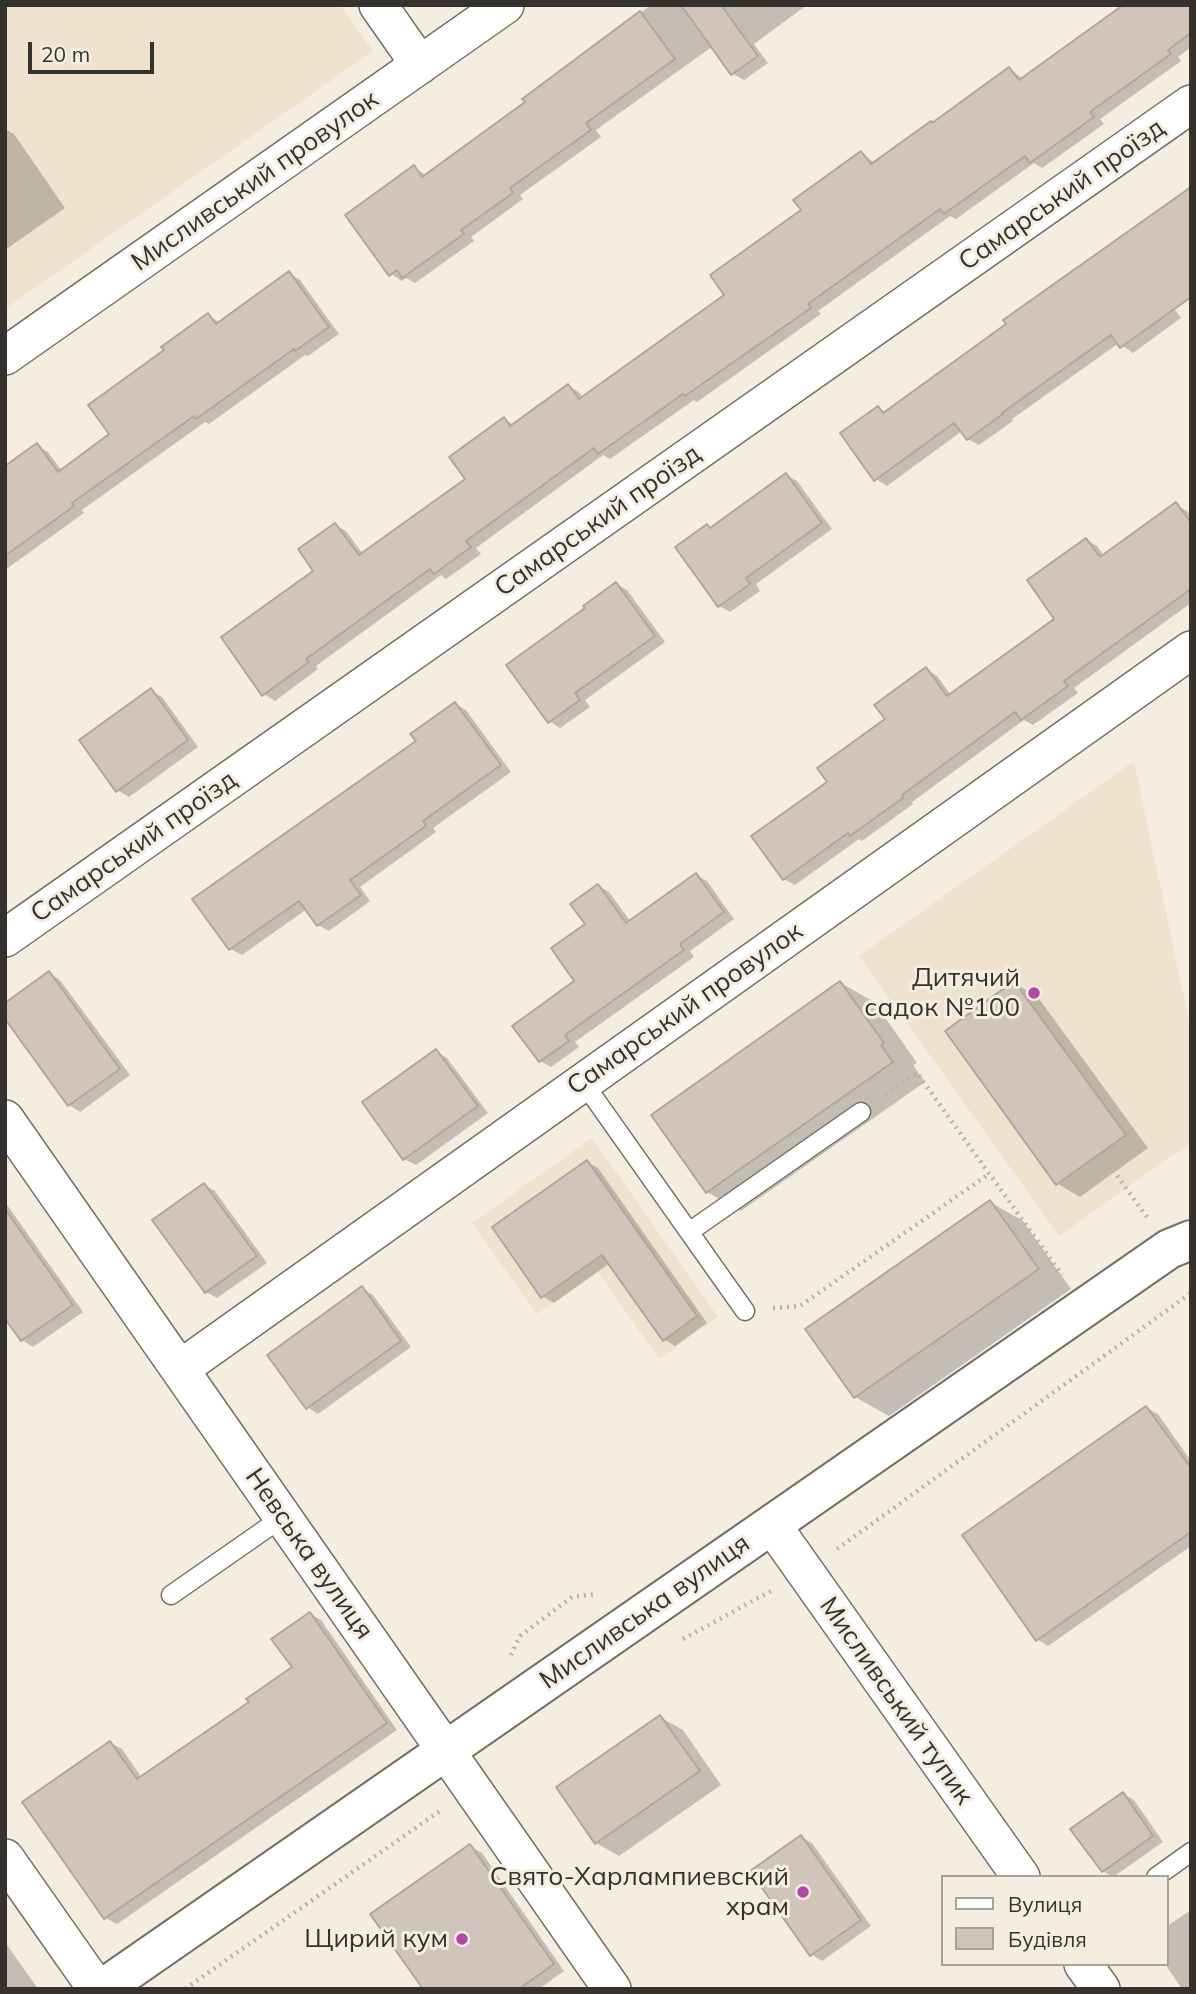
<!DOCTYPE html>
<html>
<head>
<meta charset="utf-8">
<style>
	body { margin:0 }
	#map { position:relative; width:1196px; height:1994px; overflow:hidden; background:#f5ede0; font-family:Mulish,sans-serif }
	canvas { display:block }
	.frame { position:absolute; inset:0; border:7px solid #35322d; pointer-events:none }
	.legend { position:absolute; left:941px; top:1875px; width:228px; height:91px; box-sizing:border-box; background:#f5ede0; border:2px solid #a8a298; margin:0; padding:9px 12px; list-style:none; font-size:21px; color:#35322d }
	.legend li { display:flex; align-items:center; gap:14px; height:35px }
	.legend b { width:35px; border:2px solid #a8a298 }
	.scale { position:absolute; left:28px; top:42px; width:126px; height:32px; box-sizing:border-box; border:4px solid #35322d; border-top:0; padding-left:9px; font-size:21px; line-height:24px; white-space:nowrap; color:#35322d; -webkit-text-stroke:5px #f5ede0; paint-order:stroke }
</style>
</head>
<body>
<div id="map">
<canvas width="1196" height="1994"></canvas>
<div class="frame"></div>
<ul class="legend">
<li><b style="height:9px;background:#fff"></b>Вулиця</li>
<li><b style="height:19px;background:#d1c4ba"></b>Будівля</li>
</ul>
<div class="scale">20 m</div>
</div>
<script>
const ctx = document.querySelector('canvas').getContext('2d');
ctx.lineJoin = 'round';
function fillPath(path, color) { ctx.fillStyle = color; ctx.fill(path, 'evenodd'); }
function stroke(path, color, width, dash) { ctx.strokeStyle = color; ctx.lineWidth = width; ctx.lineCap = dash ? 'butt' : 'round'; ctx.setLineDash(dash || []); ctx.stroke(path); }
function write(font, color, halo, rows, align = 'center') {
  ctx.font = font + ' Mulish,sans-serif'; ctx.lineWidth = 6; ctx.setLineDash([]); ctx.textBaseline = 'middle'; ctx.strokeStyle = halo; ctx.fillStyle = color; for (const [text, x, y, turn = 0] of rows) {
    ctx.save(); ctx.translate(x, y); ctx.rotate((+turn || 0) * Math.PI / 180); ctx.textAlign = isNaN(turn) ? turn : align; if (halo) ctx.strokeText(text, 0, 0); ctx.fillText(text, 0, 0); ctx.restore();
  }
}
fillPath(new Path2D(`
	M5 5H340L373 51 5 309Z
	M1134 761 1191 1030V1142L1059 1236 859 956Z
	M592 1138 718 1317 659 1359 598 1272 537 1314 472 1223Z`), '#efe3cf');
fillPath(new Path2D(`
	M651 5H807L754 44 768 63 744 80 733 74 713 46 596 130 601 137 520 195 523 199 471 237 474 241 415 283 406 278 402 281 391 274 414 167 427 176 527 103 590 50Z
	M1191 5V47L1178 57 1181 61 1100 119 1104 124 1042 168 1034 163 956 219 950 216 818 311 821 314 697 402 694 400 610 459 603 455 476 548 481 554 446 579 441 575 316 666 318 669 275 701 264 694 335 525 346 531 363 554 468 480 504 419 514 425 568 386 579 392 583 398 727 295 803 211 861 153 875 163 933 124 1010 69 1023 79Z
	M5 129 14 134 65 208 5 250Z
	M1191 186V288L1170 303 1181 318 1133 353 1119 343 1012 419 1013 421 979 445 968 439 962 431 887 486 876 479 878 408 886 412 1170 204 1169 202Z
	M289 273 300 280 339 334 308 356 305 355 209 424 205 422 82 510 84 513 5 570V469L37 446 48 452 62 471 112 435 166 351 208 315 219 322Z
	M786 475 797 481 832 529 756 584 760 591 730 612 719 606 707 526 712 529Z
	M1176 505 1187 511 1191 516V603L1074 688 1078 693 1033 725 1024 720 912 802 913 804 862 841 859 839 795 885 784 879 829 783 888 720 926 669 937 676 951 695 1057 619 1086 540 1097 546 1104 556Z
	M616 584 627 590 665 642 585 700 590 707 560 728 549 721 588 609Z
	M151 691 162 697 198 747 129 797 117 790Z
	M455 704 466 710 511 772 433 828 436 832 360 887 370 901 329 931 318 925 307 909 242 955 231 949 194 899 418 741Z
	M696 875 707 881 734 919 690 951 694 957 575 1042 579 1047 551 1067 540 1061 577 981 598 886 609 892 631 922Z
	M49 973 60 980 130 1075 80 1112 69 1105 5 1016Z
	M841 983 874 1002 917 1063 913 1065 925 1082 741 1211 707 1192 653 1115Z
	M1014 983 1037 996 1148 1148 1080 1197 1058 1184Z
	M436 1051 447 1058 488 1113 416 1165 404 1159Z
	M587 1162 598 1168 707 1323 675 1346 664 1339 610 1263 554 1303 542 1296Z
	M204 1185 215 1191 267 1263 217 1298 206 1292Z
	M5 1202 83 1312 33 1347 22 1340 5 1316Z
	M990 1202 1023 1221 1071 1289 889 1416 855 1397Z
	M362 1289 373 1295 411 1347 318 1414 307 1407Z
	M1147 1408 1158 1414 1191 1461V1546L1048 1646 1037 1639Z
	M310 1614 321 1620 397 1730 117 1924 106 1918 25 1802 111 1743 122 1749 142 1778 251 1703 294 1668Z
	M660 1717 683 1730 721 1785 619 1856 596 1843Z
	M1123 1794 1134 1800 1163 1842 1113 1877 1103 1871Z
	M801 1837 812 1843 871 1926 822 1961 811 1954Z
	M470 1846 482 1853 564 1971 539 1989H425Z
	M1191 1910V1989H1182L1165 1964 1166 1927Z
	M5 1942 38 1989H5Z`), '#0003');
const building = new Path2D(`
	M681 5H721L758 56 731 75Z
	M1123 5H1191V33L1168 50 1171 54 1090 112 1094 117 1030 163 1025 156 944 214 940 209 808 304 811 308 685 396 683 394 598 454 594 448 466 541 471 547 434 574 430 569 306 659 309 662 262 696 221 637 313 571 298 549 335 523 359 555 465 479 449 457 504 417 510 426 568 384 579 399 724 295 710 275 801 210 793 200 861 151 871 164 931 121 932 123 1009 67 1019 80Z
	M640 11 675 59 586 123 591 130 510 188 513 193 461 230 464 234 402 278 397 270 389 276 345 215 414 165 422 177 525 102 522 99Z
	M1191 187V297L1120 348 1111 335 1002 413 1003 414 967 440 954 423 874 481 840 433 878 406 883 413 1006 324 1003 320Z
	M289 271 329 327 295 351 294 349 196 419 194 416 72 503 74 506 5 556V466L37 443 58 472 109 434 88 405 164 350 161 347 208 313 216 324Z
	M786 473 822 523 746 578 750 584 718 607 675 547 707 524 710 528Z
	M1176 502 1191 523V589L1064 681 1068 686 1021 720 1015 712 902 795 903 798 850 836 848 833 783 880 751 836 827 782 817 768 885 719 874 705 926 667 947 696 1054 619 1027 580 1086 538 1100 557Z
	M616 582 655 636 575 693 580 700 548 723 506 665 585 608 583 606Z
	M151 688 188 740 116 792 79 740Z
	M455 702 501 765 423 821 426 826 350 880 361 895 317 926 299 901 229 950 192 899 416 741 410 734Z
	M696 873 724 912 680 944 684 950 565 1035 569 1041 539 1062 512 1026 574 981 551 948 585 924 570 904 598 884 626 923Z
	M49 971 120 1069 68 1106 5 1019V1003Z
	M840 981 884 1043 881 1045 893 1062 706 1193 651 1115Z
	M1014 981 1126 1135 1056 1185 945 1031Z
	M436 1049 478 1106 403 1160 362 1102Z
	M587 1160 697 1316 663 1341 602 1255 541 1298 492 1227Z
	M204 1183 257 1256 205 1293 152 1220Z
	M990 1200 1039 1269 854 1398 805 1329Z
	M5 1209 73 1305 21 1341 5 1319Z
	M362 1286 401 1341 306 1409 267 1355Z
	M1146 1406 1191 1468V1532L1036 1641 962 1535Z
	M310 1612 387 1723 104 1919 22 1802 110 1741 137 1779 249 1702 246 1699 292 1667 271 1639Z
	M660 1715 700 1771 595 1844 556 1787Z
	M1123 1792 1153 1836 1102 1872 1070 1829Z
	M801 1835 861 1920 810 1956 750 1871Z
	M470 1844 554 1964 519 1989H423L370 1914Z`);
fillPath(building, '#d1c4ba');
stroke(building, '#b2a59c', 2);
const service = new Path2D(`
	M583 1082 745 1311
	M689 1232 861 1112
	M171 1595 283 1517
	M1156 1877 1191 1852`);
const minor = new Path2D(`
	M378 5 420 65
	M5 356 505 5
	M5 938 1191 104
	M5 1119 612 1989
	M180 1369 1191 650
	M772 1525 1021 1877
	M5 1858 97 1989
	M1083 1964 1101 1989`);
const tertiary = new Path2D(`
	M102 1989 1169 1249 1191 1240`);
stroke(service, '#766e63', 21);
stroke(minor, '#766e63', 40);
stroke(tertiary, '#766e63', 42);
stroke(new Path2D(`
	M885 1095 917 1073 1062 1275
	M1113 1170 1147 1217
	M773 1308 800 1306 989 1174
	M837 1549 1191 1293
	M683 1639 771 1591
	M511 1655 520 1636 572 1597 596 1594
	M185 1989 440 1811`), '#b9b2a8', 4.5, [2, 5]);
stroke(service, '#fff', 18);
stroke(minor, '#fff', 37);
stroke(tertiary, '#fff', 38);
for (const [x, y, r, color] of [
	[1034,993,7,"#af46a8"],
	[803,1892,7,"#af46a8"],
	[462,1939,7,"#af46a8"]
]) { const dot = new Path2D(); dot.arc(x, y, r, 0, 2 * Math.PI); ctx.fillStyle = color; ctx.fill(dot); stroke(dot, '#f5ede0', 2.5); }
write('26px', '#35322d', '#f5ede0', [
	["Мисливський провулок",255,181,-35],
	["Самарський проїзд",1062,195,-35],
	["Самарський проїзд",598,521,-35],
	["Самарський проїзд",134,847,-35],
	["Самарський провулок",685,1009,-35],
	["Невська вулиця",309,1554,55],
	["Мисливська вулиця",645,1612,-35],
	["Мисливський тупик",896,1701,55]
]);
write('26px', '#35322d', '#f5ede0', [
	["Дитячий",1020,978],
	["садок №100",1020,1008],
	["Свято-Харлампиевский",789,1877],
	["храм",789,1907],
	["Щирий кум",448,1939]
], 'right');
</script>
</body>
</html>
